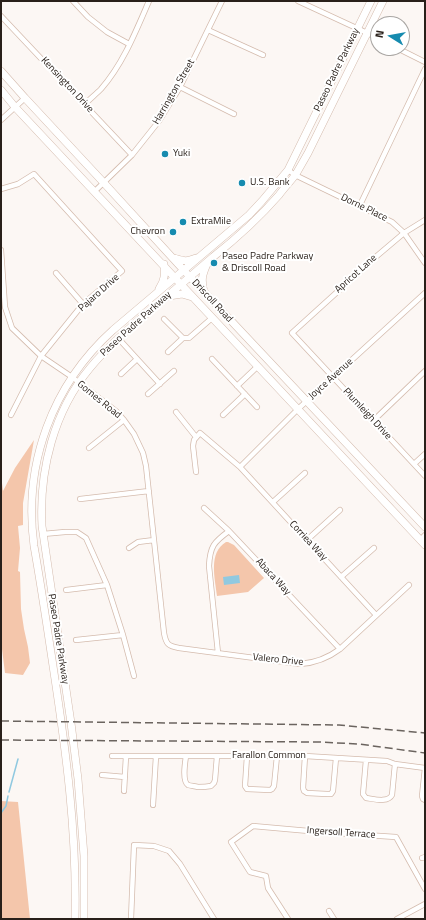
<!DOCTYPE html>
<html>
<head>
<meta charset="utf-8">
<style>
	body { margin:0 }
	#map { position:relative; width:426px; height:920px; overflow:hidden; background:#fcf7f4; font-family:"Titillium Web",sans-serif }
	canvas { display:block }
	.frame { position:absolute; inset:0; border:2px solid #29201a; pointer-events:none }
	.north { position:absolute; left:370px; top:16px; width:40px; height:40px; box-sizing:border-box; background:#fff; border:1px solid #a9a6a3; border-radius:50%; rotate:281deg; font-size:11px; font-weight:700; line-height:16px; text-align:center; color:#29201a }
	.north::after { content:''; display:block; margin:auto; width:14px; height:18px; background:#168baf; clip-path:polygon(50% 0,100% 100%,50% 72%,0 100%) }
</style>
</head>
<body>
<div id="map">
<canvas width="426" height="920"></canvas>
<div class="frame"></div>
<div class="north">N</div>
</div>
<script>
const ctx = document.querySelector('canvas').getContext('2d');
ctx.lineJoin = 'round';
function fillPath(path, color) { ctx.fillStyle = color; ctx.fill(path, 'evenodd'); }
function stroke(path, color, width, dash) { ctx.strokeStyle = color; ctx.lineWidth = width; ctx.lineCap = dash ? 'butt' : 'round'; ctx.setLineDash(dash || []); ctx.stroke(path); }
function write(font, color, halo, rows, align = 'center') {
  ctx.font = font + ' "Titillium Web",sans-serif'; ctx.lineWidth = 4; ctx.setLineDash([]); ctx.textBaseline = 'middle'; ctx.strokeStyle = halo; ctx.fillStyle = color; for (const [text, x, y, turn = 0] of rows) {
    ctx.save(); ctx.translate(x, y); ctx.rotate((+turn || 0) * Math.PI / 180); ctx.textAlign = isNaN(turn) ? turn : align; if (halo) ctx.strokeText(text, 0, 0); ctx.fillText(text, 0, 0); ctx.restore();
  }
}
fillPath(new Path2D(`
	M34 440 23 503V525L18 526 20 548 18 571 20 572 21 609 24 629 28 647 30 663 23 675 5 673 1 641V475L3 491 15 468Z
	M226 542H228L234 545 264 578 248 592 217 596C215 578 208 553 226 542Z
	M1 801 18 802 30 919H1Z`), '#f4c6ab');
fillPath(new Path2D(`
	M239 575 240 583 224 585 223 577Z`), '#90c9e0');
stroke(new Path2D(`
	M9 792 18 759
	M1 813 6 806 8 796`), '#90c9e0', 1.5);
const street = new Path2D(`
	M73 1 88 17 107 32 129 44
	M298 1 378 38
	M1 16 132 155
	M208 30 263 55
	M397 48 425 62
	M180 87 234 114
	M85 104C90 99 96 94 101 89 123 64 136 31 149 1
	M1 120 25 98
	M288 170 295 175 392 222 404 233 425 263
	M1 189 18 184 34 174 122 271 83 304 41 356 11 415
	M95 191 132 155 159 121 180 87 222 1
	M360 205 425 69
	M425 220 404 233 378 255 292 333 425 476
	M1 250 5 307 12 328 41 356 72 377 116 411 124 420 134 434 143 453 146 466 164 633C166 644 168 646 179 648L300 664C315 663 328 658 340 649L409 585
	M56 273 83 304
	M164 319 183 338
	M118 338 160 384
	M168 352 183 338H189L212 318
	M212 359 257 407
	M121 374 137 359
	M237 386 258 366
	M148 394 174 371
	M176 412 196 437
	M223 415 245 394
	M373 421 425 371
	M89 448 124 420
	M414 464 425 454
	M240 467 298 409 425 293
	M196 472 193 446 194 440 200 433 240 467 376 615
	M80 499 149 491
	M273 502 305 473
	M204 508 229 531 340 649
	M43 534 65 532H77L86 538 107 585 123 635 134 676
	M307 540 340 510
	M420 540 425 535
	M129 548 138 542 154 540
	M341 577 374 548
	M66 590 107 585
	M76 640 123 635
	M218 653 209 566C210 546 214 542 229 531
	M112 756H305L387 761 395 764 425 768
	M186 756C185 763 182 781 188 785 191 786 194 786 198 787 202 787 206 787 211 786L214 783 215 780 217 756
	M247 756 245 786 247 789 270 790 272 789 274 786 277 756
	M305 756 303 788 304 791 307 793 327 794H331L333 791 336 758
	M366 760 363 794 366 798C374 799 388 803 392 795L395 764
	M425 768 422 796 423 799 425 800
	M102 775 125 777
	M124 791 126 756
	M153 805 156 756
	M422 858 425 857
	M329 911 334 919
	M131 919 134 845 154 846 169 851 180 864 214 919
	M288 919 268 888 266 876 250 872 231 842 253 826 320 832 396 837 425 889
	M397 919 425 904`);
const secondary = new Path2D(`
	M1 71 25 98 104 183 190 277 425 527
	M1 90 15 107 425 545
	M174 258C184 261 186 262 196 258
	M159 289C165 280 165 274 164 264
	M204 292C201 280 202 275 207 264
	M169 296 182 294 192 297
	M75 919C77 832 66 751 53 666 47 626 41 585 34 546 23 464 52 385 113 330L249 215 262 201 288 170 371 1
	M84 919V856L78 779 71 723 42 526C39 470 54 411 90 368 108 346 129 328 151 310 172 292 192 275 213 257 237 238 259 218 279 195 284 188 291 181 296 174 300 167 304 160 308 153L383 1`);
stroke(street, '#d4bbad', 6);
stroke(secondary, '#d4bbad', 8);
stroke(street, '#fff', 4.5);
stroke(secondary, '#fff', 7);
stroke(new Path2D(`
	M1 721 339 725 425 733
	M1 740 319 742 359 744 425 753`), '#6b645f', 1.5, [8, 4]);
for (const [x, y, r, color] of [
	[165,154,4,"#168baf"],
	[242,183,4,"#168baf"],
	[183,222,4,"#168baf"],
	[173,232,4,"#168baf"],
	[214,263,4,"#168baf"]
]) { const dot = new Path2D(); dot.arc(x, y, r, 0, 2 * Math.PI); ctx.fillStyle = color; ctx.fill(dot); stroke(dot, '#fff', 1.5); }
write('10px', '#29201a', '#fff', [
	["Paseo Padre Parkway",337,70,-64],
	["Kensington Drive",67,85,47],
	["Harrington Street",174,92,-60],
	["Dorne Place",364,208,26],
	["Apricot Lane",356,274,-42],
	["Pajaro Drive",99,293,-42],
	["Driscoll Road",212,301,47],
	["Paseo Padre Parkway",136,324,-42],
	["Joyce Avenue",331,379,-42],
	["Gomes Road",99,400,39],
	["Plumleigh Drive",367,414,47],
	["Corriea Way",308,541,47],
	["Abaca Way",273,577,47],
	["Paseo Padre Parkway",58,639,81],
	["Valero Drive",278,660,6],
	["Farallon Common",269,756],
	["Ingersoll Terrace",341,833,4]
]);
write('10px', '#29201a', '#fff', [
	["Yuki",173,154],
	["U.S. Bank",250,183],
	["ExtraMile",191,222],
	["Chevron",165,232,"right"],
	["Paseo Padre Parkway",222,257],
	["& Driscoll Road",222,269]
], 'left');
</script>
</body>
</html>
